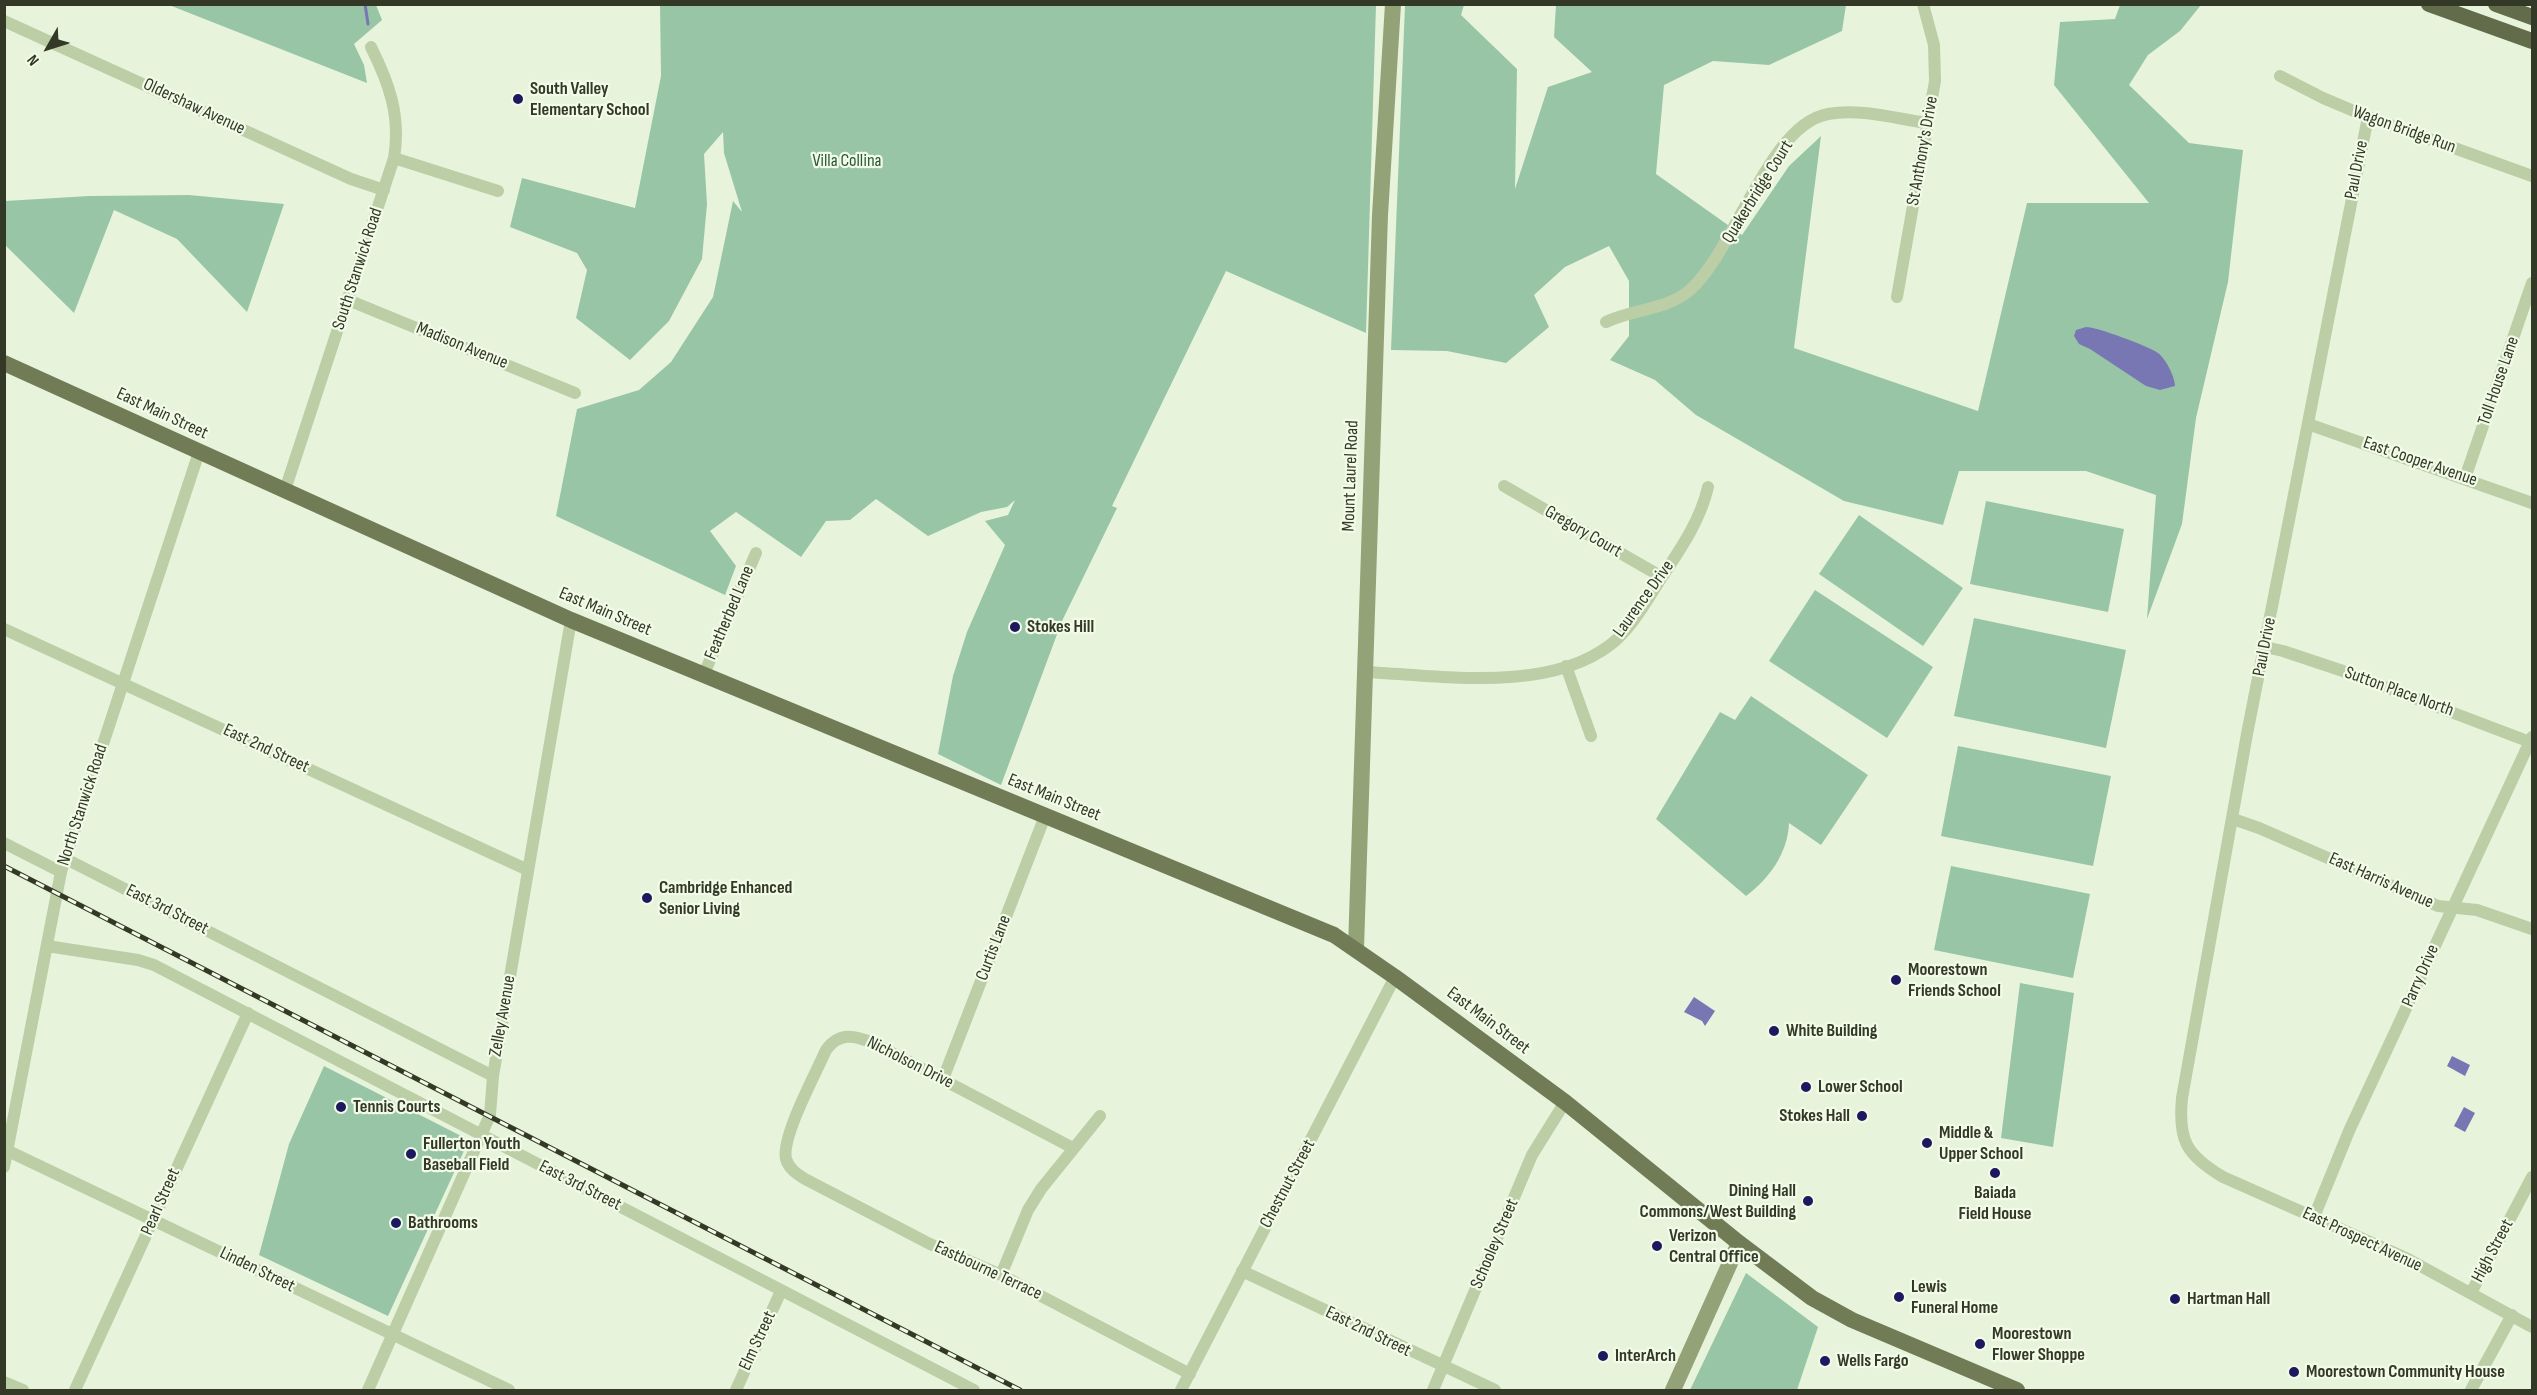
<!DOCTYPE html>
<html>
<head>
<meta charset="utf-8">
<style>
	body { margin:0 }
	#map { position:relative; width:2537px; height:1395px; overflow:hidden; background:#e7f4db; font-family:"Sofia Sans Condensed",sans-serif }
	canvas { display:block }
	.frame { position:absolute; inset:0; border:6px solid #343927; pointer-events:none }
	.north { position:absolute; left:18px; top:18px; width:60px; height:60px; -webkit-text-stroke:4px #f1fbe8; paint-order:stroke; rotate:231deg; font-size:16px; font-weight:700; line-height:24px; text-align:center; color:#343927 }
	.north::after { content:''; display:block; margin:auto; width:21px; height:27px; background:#343927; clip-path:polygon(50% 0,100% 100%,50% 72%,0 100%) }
</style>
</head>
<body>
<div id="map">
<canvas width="2537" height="1395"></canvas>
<div class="frame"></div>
<div class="north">N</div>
</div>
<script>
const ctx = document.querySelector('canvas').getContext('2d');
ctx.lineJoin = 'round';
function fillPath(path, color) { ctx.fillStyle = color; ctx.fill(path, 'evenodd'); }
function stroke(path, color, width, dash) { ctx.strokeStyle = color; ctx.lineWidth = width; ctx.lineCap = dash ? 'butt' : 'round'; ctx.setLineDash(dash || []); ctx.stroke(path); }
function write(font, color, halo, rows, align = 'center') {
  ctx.font = font + ' "Sofia Sans Condensed",sans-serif'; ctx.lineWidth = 4.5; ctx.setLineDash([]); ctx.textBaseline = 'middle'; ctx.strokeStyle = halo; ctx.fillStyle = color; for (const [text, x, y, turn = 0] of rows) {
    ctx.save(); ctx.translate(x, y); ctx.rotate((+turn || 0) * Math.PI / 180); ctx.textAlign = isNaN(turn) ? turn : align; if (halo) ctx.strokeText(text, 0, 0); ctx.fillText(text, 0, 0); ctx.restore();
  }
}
fillPath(new Path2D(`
	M169 5H376L382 20 354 44 364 65 367 83Z
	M660 5H1376L1366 333 1226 271 1112 506 1117 508 1062 621 1001 785 938 754 953 676 967 632 1005 545 985 521 1008 515 1015 500 1007 507 981 512 928 536 876 499 850 520 826 521 801 557 736 512 710 531 736 566 725 595 556 516 577 409 639 390 671 362 713 297 733 201 742 212 724 153 723 132 704 154 707 204 702 259 669 321 630 360 576 318 587 270 577 253 510 227 522 178 635 208 661 76Z
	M1405 5H1464L1461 15 1517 69 1515 189 1548 87 1592 72 1554 37 1556 5H1846L1842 31 1769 65 1713 61 1664 85 1656 174 1742 235 1789 166 1821 136 1794 348 1978 411 2027 203H2149L2054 85 2060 22 2115 19 2120 5H2201L2180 31 2148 55 2129 85 2189 143 2243 150 2228 282 2196 418 2182 524 2147 619 2156 495 2086 471H1959L1943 525 1844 501 1696 415 1655 380 1610 360 1629 336V281L1609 246 1565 267 1534 295 1549 327 1506 363 1447 351 1391 350Z
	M189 195 284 204 247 312 177 239 114 210 74 313 5 245V201L89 196Z
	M1986 501 2124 529 2108 612 1970 584Z
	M1859 515 1963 588 1923 646 1819 574Z
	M1815 590 1933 667 1887 738 1769 661Z
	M1974 618 2126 650 2106 748 1954 716Z
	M1751 696 1868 775 1821 845 1789 823C1788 853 1769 879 1746 896L1656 819 1720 712 1735 720Z
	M1958 746 2111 776 2093 866 1941 836Z
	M1951 866 2090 894 2073 978 1934 950Z
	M2020 983 2074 993 2053 1147 2001 1138Z
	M324 1066 469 1140 388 1316 259 1255 289 1144Z
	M1746 1273 1818 1327 1797 1390H1690Z`), '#99c5a7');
fillPath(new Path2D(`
	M2086 327C2097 327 2148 346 2158 353 2166 359 2175 377 2175 386L2160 390 2146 386 2090 349 2079 344 2074 336 2076 330Z
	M1694 997 1715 1011 1705 1026 1702 1021 1684 1012Z
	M2452 1056 2470 1065 2465 1076 2447 1066Z
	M2464 1107 2475 1113 2465 1132 2454 1126Z`), '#7877b4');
stroke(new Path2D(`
	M365 4 368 24`), '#7877b4', 3);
stroke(new Path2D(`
	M4 21 351 179 384 190
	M2280 76 2323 98 2368 117 2532 176
	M2368 117 2247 734 2182 1098C2178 1140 2186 1155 2223 1177L2406 1258 2532 1327
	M394 158 498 191
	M1897 297 1935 81 1934 45 1923 4
	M348 300 575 393
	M1606 322C1633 309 1667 310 1690 290 1736 249 1768 125 1828 114 1860 108 1897 119 1928 123
	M2308 424 2532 503
	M2465 478 2532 283
	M1504 486 1662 577
	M285 490 394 158C401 116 389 83 371 47
	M4 629 528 870
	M2265 647 2283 651 2343 671 2530 742
	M1566 666 1591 736
	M1364 672C1438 675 1546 694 1610 645 1631 629 1646 602 1660 580 1679 551 1700 522 1708 487
	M704 674 756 553
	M2233 819 2259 828 2438 906 2477 910 2532 929
	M4 843 61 872
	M66 859 493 1076
	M47 946 138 960 154 965 974 1390
	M943 1079 1045 816
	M1073 1148 873 1043C854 1035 839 1032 826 1050 816 1073 781 1137 786 1159 789 1169 797 1174 805 1179L930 1244 1001 1275 1190 1374
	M4 1149 509 1390
	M4 1167 61 872 199 452
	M2314 1217 2349 1131 2532 737
	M1242 1271 1495 1390
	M1001 1275 1028 1210 1041 1189 1100 1116
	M2471 1293 2532 1177
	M4 1382 23 1390
	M75 1390 248 1013
	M368 1390 490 1115 493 1076 571 620
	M736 1390 781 1291
	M1181 1390 1395 977
	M1433 1390 1532 1155 1565 1102
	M2471 1390 2512 1315`), '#bccea6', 12);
stroke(new Path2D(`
	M1356 948 1380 215 1393 4
	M1673 1390 1739 1243`), '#93a277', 16);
stroke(new Path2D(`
	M4 363 571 620 1334 935 1395 977 1565 1102 1739 1243 1812 1298 1852 1320 2017 1390`), '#717c57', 16);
stroke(new Path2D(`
	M2429 4 2532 41
	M2496 4 2532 17`), '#626c4a', 16);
const rail = new Path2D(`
	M4 866 1020 1390`);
stroke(rail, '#343927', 5);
stroke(rail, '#f1fbe8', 3, [9]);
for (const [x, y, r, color] of [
	[518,99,6,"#1c195e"],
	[1015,627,6,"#1c195e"],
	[647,898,6,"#1c195e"],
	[1896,980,6,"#1c195e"],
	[1774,1031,6,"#1c195e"],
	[1806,1087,6,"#1c195e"],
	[341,1107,6,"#1c195e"],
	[1862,1116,6,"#1c195e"],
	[1927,1143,6,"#1c195e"],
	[411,1154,6,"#1c195e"],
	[1995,1173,6,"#1c195e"],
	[1808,1201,6,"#1c195e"],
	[396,1223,6,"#1c195e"],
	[1657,1246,6,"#1c195e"],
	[1899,1297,6,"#1c195e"],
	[2175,1299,6,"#1c195e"],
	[1980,1344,6,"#1c195e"],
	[1603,1356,6,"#1c195e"],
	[1825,1361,6,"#1c195e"],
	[2294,1372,6,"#1c195e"]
]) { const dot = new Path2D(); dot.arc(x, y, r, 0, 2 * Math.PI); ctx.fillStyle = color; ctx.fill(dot); stroke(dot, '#f1fbe8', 2); }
write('bold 18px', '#343927', '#f1fbe8', [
	["South Valley",530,89],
	["Elementary School",530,110],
	["Stokes Hill",1027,627],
	["Cambridge Enhanced",659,888],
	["Senior Living",659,909],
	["Moorestown",1908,970],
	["Friends School",1908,991],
	["White Building",1786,1031],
	["Lower School",1818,1087],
	["Tennis Courts",353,1107],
	["Stokes Hall",1850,1116,"right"],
	["Middle &",1939,1133],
	["Upper School",1939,1154],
	["Fullerton Youth",423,1144],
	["Baseball Field",423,1165],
	["Dining Hall",1796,1191,"right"],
	["Commons/West Building",1796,1212,"right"],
	["Baiada",1995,1193,"center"],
	["Field House",1995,1214,"center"],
	["Bathrooms",408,1223],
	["Verizon",1669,1236],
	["Central Office",1669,1257],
	["Lewis",1911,1287],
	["Funeral Home",1911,1308],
	["Hartman Hall",2187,1299],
	["Moorestown",1992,1334],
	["Flower Shoppe",1992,1355],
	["InterArch",1615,1356],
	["Wells Fargo",1837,1361],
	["Moorestown Community House",2306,1372]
], 'left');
write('18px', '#343927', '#f1fbe8', [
	["Oldershaw Avenue",194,107,25],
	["Wagon Bridge Run",2404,130,20],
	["St Anthony's Drive",1923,151,-80],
	["Paul Drive",2357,170,-79],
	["Quakerbridge Court",1758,192,-58],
	["South Stanwick Road",358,269,-72],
	["Madison Avenue",462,346,22],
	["Toll House Lane",2499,381,-71],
	["East Main Street",162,414,25],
	["East Cooper Avenue",2420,462,19],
	["Mount Laurel Road",1351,476,-88],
	["Gregory Court",1583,532,30],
	["Laurence Drive",1644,599,-54],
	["East Main Street",605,612,23],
	["Featherbed Lane",730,613,-67],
	["Paul Drive",2265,647,-79],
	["Sutton Place North",2399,692,20],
	["East 2nd Street",266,749,25],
	["East Main Street",1054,798,22],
	["North Stanwick Road",83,805,-72],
	["East Harris Avenue",2381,881,24],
	["East 3rd Street",167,910,27],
	["Curtis Lane",994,948,-69],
	["Parry Drive",2421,976,-66],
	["Zelley Avenue",503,1016,-80],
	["East Main Street",1488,1021,37],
	["Nicholson Drive",910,1063,27],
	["Chestnut Street",1288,1184,-62],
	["East 3rd Street",580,1186,27],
	["Pearl Street",161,1202,-66],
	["East Prospect Avenue",2362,1240,25],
	["Schooley Street",1495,1244,-67],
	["High Street",2493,1251,-62],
	["Linden Street",257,1270,26],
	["Eastbourne Terrace",988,1271,25],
	["East 2nd Street",1368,1332,26],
	["Elm Street",758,1341,-65]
]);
write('18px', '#295939', '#f1fbe8', [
	["Villa Collina",847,161]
]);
</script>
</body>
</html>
